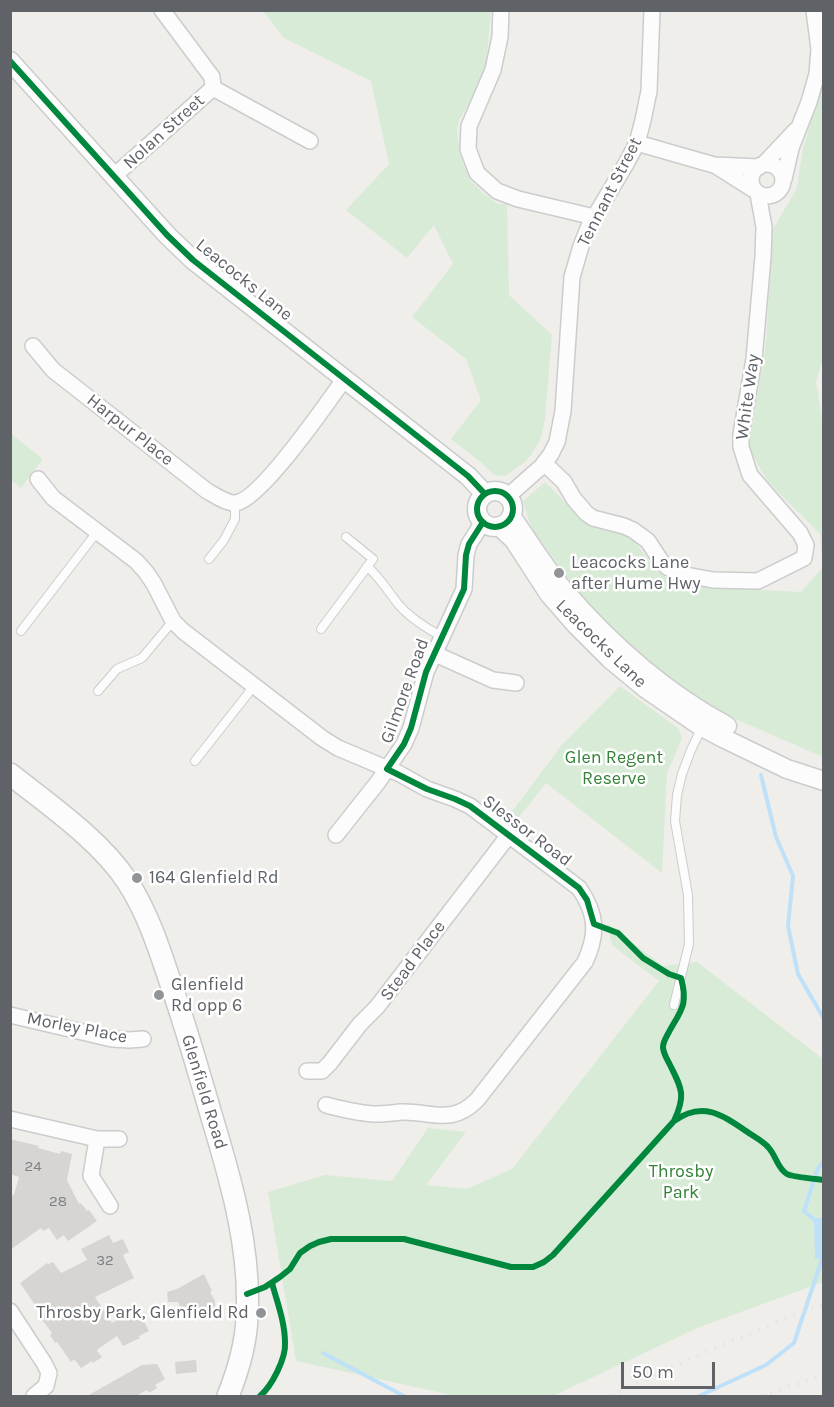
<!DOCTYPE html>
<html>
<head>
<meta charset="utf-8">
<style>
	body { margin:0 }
	#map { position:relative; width:834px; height:1407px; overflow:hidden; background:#efeeea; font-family:Karla,sans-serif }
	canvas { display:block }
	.frame { position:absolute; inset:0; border:12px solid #5f6368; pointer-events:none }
	.scale { position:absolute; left:621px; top:1362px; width:94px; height:27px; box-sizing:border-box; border:3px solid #5f6368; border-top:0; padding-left:8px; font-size:18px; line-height:21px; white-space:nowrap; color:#5f6368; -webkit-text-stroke:4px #fff; paint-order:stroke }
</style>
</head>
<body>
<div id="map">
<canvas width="834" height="1407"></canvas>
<div class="frame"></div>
<div class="scale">50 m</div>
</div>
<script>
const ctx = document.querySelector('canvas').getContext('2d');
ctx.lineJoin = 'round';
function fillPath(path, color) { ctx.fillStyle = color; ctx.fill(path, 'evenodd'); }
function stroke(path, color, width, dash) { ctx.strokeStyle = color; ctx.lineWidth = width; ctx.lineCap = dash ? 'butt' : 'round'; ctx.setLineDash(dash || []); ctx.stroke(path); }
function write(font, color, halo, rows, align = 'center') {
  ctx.font = font + ' Karla,sans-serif'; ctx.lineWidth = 5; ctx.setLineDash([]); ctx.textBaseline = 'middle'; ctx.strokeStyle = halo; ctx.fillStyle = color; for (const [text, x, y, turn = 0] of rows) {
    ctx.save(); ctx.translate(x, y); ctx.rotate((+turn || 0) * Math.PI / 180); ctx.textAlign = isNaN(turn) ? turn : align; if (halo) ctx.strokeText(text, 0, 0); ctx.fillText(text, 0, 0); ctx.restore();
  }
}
fillPath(new Path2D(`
	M263 11H491L486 69 481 82 458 122 457 133 460 155 470 180 485 195 498 204H507L509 295 552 335 545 419 541 438 531 455 525 462 505 476 494 475 482 463 451 439 481 400 466 359 412 317 453 264 434 225 407 258 346 210 389 164 371 81 284 38Z
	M823 82 824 356 816 381 824 432 823 757 710 708 640 656 585 601 531 527 523 501 545 482 582 519 631 536 656 570 689 586 801 592 823 567 820 534 769 483 748 447 766 344 772 231 797 188 803 148Z
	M10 433 43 459 21 488 11 480Z
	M620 686 679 729 682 739 667 773 662 873 546 783 515 822 508 817 561 746Z
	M607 923 663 966 697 962 823 1059V1282L697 1328 553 1396H456L296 1361 268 1192 325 1175 392 1181 428 1128 466 1132 426 1185 467 1189 512 1169 659 981 612 945Z`), '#d8ebd6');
fillPath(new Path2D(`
	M814 1218H823V1258L815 1259Z`), '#bfe0f9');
stroke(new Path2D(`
	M761 775 776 837 793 876 788 926 798 974 824 1019
	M824 1161 818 1168 804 1211 824 1228
	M323 1353 404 1396
	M699 1396 766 1365 794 1343 824 1253`), '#bfe0f9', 4);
fillPath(new Path2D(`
	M10 1139 39 1146 38 1148 60 1154 61 1151 72 1154 67 1180 79 1204 81 1203 87 1211 89 1210 97 1221 68 1241 64 1235 57 1240 49 1228 43 1231 41 1228 10 1250V1196L14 1195 19 1177 10 1174Z
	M109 1235 113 1243 123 1239 129 1252 123 1255 134 1278 95 1297 112 1323 138 1310 149 1331 139 1336 140 1338 123 1346 117 1336 98 1349 97 1351 102 1357 93 1363 92 1361 81 1368 74 1359 71 1362 57 1342 55 1343 50 1335 52 1333 40 1317 42 1315 20 1283 47 1263 48 1264 53 1262 61 1273 87 1260 81 1249Z
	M204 1274 212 1291 210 1292 215 1301V1307L190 1320 184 1310 182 1311 178 1302H168L167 1292 177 1289Z
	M196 1360 197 1372 176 1374 175 1362Z
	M157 1364 165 1379 155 1385 157 1388 149 1393 147 1390 136 1396H87L142 1365Z`), '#d6d5d3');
const service = new Path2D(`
	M209 559 224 540 235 519V503
	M367 566C380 578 388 591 398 604 409 617 426 628 441 636
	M321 629 373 559 346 537
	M21 631 97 532
	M98 691 117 669 142 658 173 621
	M195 761 254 686
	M674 1005 689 944 688 895 675 821 677 795 682 774 691 750 702 727`);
const minor = new Path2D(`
	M162 10 212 77 213 88 310 141
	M501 10 500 37 493 70 469 126 468 149 477 173 497 191 518 199 594 217
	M637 143 714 165 759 167
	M751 180a16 16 0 1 1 32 0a16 16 0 1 1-32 0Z
	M764 164 796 130
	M716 166 754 190
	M114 176 213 88
	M784 179 791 148 809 102 817 74 819 49 814 10
	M33 346 53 370 207 491C215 495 227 504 236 503 261 499 328 402 345 378
	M544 463 564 482 574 499 586 513 593 518 624 526 633 530 648 541 661 561 667 567 681 574 713 580 758 581 804 558 806 545 800 533 750 475 741 447V434L754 359 763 257 764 227 758 194
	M38 479 53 498 136 561 146 572 154 584 173 621 183 631 322 738 338 748 400 774 427 789 455 799 470 806 579 888C597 914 598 934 585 962L477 1100C451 1126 432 1111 401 1112 393 1113 386 1114 377 1114 361 1114 342 1109 326 1105
	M507 497 542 466 551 454 557 442 563 411 572 277 581 246 589 226 626 164 637 143 643 120 649 91 652 10
	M433 653 493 680 516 683
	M336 835 378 782 404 744 411 728 426 672 464 589 466 555 469 544 483 522
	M10 1015 112 1039 129 1040 143 1039
	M307 1071H322L330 1063 360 1024 377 1007 509 835
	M10 1119 97 1139H119
	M97 1139 91 1176 110 1206
	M10 1311 44 1363 49 1373 46 1386 34 1396`);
const tertiary = new Path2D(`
	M10 61 167 235 193 260 468 476 485 494
	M477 509a18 18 0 1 1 36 0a18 18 0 1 1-36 0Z
	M511 516C528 540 543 565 562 588 608 642 664 692 727 726
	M499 526 514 540 549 594 577 626 610 659 645 688 702 727 723 738 787 769 824 781`);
const secondary = new Path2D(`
	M10 774C49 805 100 840 127 881 152 919 164 965 179 1008 191 1045 202 1083 213 1121 232 1184 251 1251 247 1317 246 1345 238 1371 228 1396`);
stroke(service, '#cbcccc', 10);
stroke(minor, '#cbcccc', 18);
stroke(tertiary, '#cbcccc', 21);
stroke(secondary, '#cacacb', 24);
stroke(service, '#fdfcfc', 8);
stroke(minor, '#fdfcfc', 15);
stroke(tertiary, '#fdfcfc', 18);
stroke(secondary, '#fdfcfc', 21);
stroke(new Path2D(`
	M611 1396 694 1357 804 1311 824 1305
	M761 1396 824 1375`), '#e4e4e4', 4, [1.5, 8]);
stroke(new Path2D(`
	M10 61 167 235 193 260 468 476 485 494
	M477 509a18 18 0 1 1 36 0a18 18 0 1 1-36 0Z
	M483 522 469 544 466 555 464 589 426 672 411 728 404 744 387 769 427 789 455 799 470 806 579 888 587 900 594 924 618 933 643 958 669 974 681 978C688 1004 682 1009 670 1030 667 1036 663 1041 663 1047 663 1053 667 1059 670 1065 682 1089 686 1095 674 1121
	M247 1294 265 1287 280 1277 290 1269 300 1253 310 1246 319 1242 331 1239H404L511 1267H533L544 1262 553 1255 674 1121C702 1101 721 1114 746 1131 753 1136 763 1141 768 1147 776 1155 777 1168 787 1174 792 1177 816 1179 824 1180
	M260 1396C272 1386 286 1358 285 1343 285 1322 277 1302 272 1283`), '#00873e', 6);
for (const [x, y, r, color] of [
	[559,573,6,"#919496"],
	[137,878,6,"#919496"],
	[159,995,6,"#919496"],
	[261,1313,6,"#919496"]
]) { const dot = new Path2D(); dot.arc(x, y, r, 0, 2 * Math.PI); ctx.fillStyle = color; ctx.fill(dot); stroke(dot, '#fff', 2); }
write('15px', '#7e8184', null, [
	["24",33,1167],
	["28",58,1202],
	["32",105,1261]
]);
write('18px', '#5f6368', '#fff', [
	["Nolan Street",164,132,-42],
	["Tennant Street",610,192,-63],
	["Leacocks Lane",244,280,39],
	["White Way",748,397,-82],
	["Harpur Place",130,430,38],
	["Leacocks Lane",601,644,44],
	["Gilmore Road",405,691,-70],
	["Slessor Road",527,831,37],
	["Stead Place",413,961,-53],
	["Morley Place",77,1028,11],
	["Glenfield Road",204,1092,73]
]);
write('18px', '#5f6368', '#fff', [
	["Leacocks Lane",571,563],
	["after Hume Hwy",571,584],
	["164 Glenfield Rd",149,878],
	["Glenfield",171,985],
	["Rd opp 6",171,1006],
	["Throsby Park, Glenfield Rd",249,1313,"right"]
], 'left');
write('18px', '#348238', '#fff', [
	["Glen Regent",614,758],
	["Reserve",614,779],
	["Throsby",681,1172],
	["Park",681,1193]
]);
</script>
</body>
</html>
